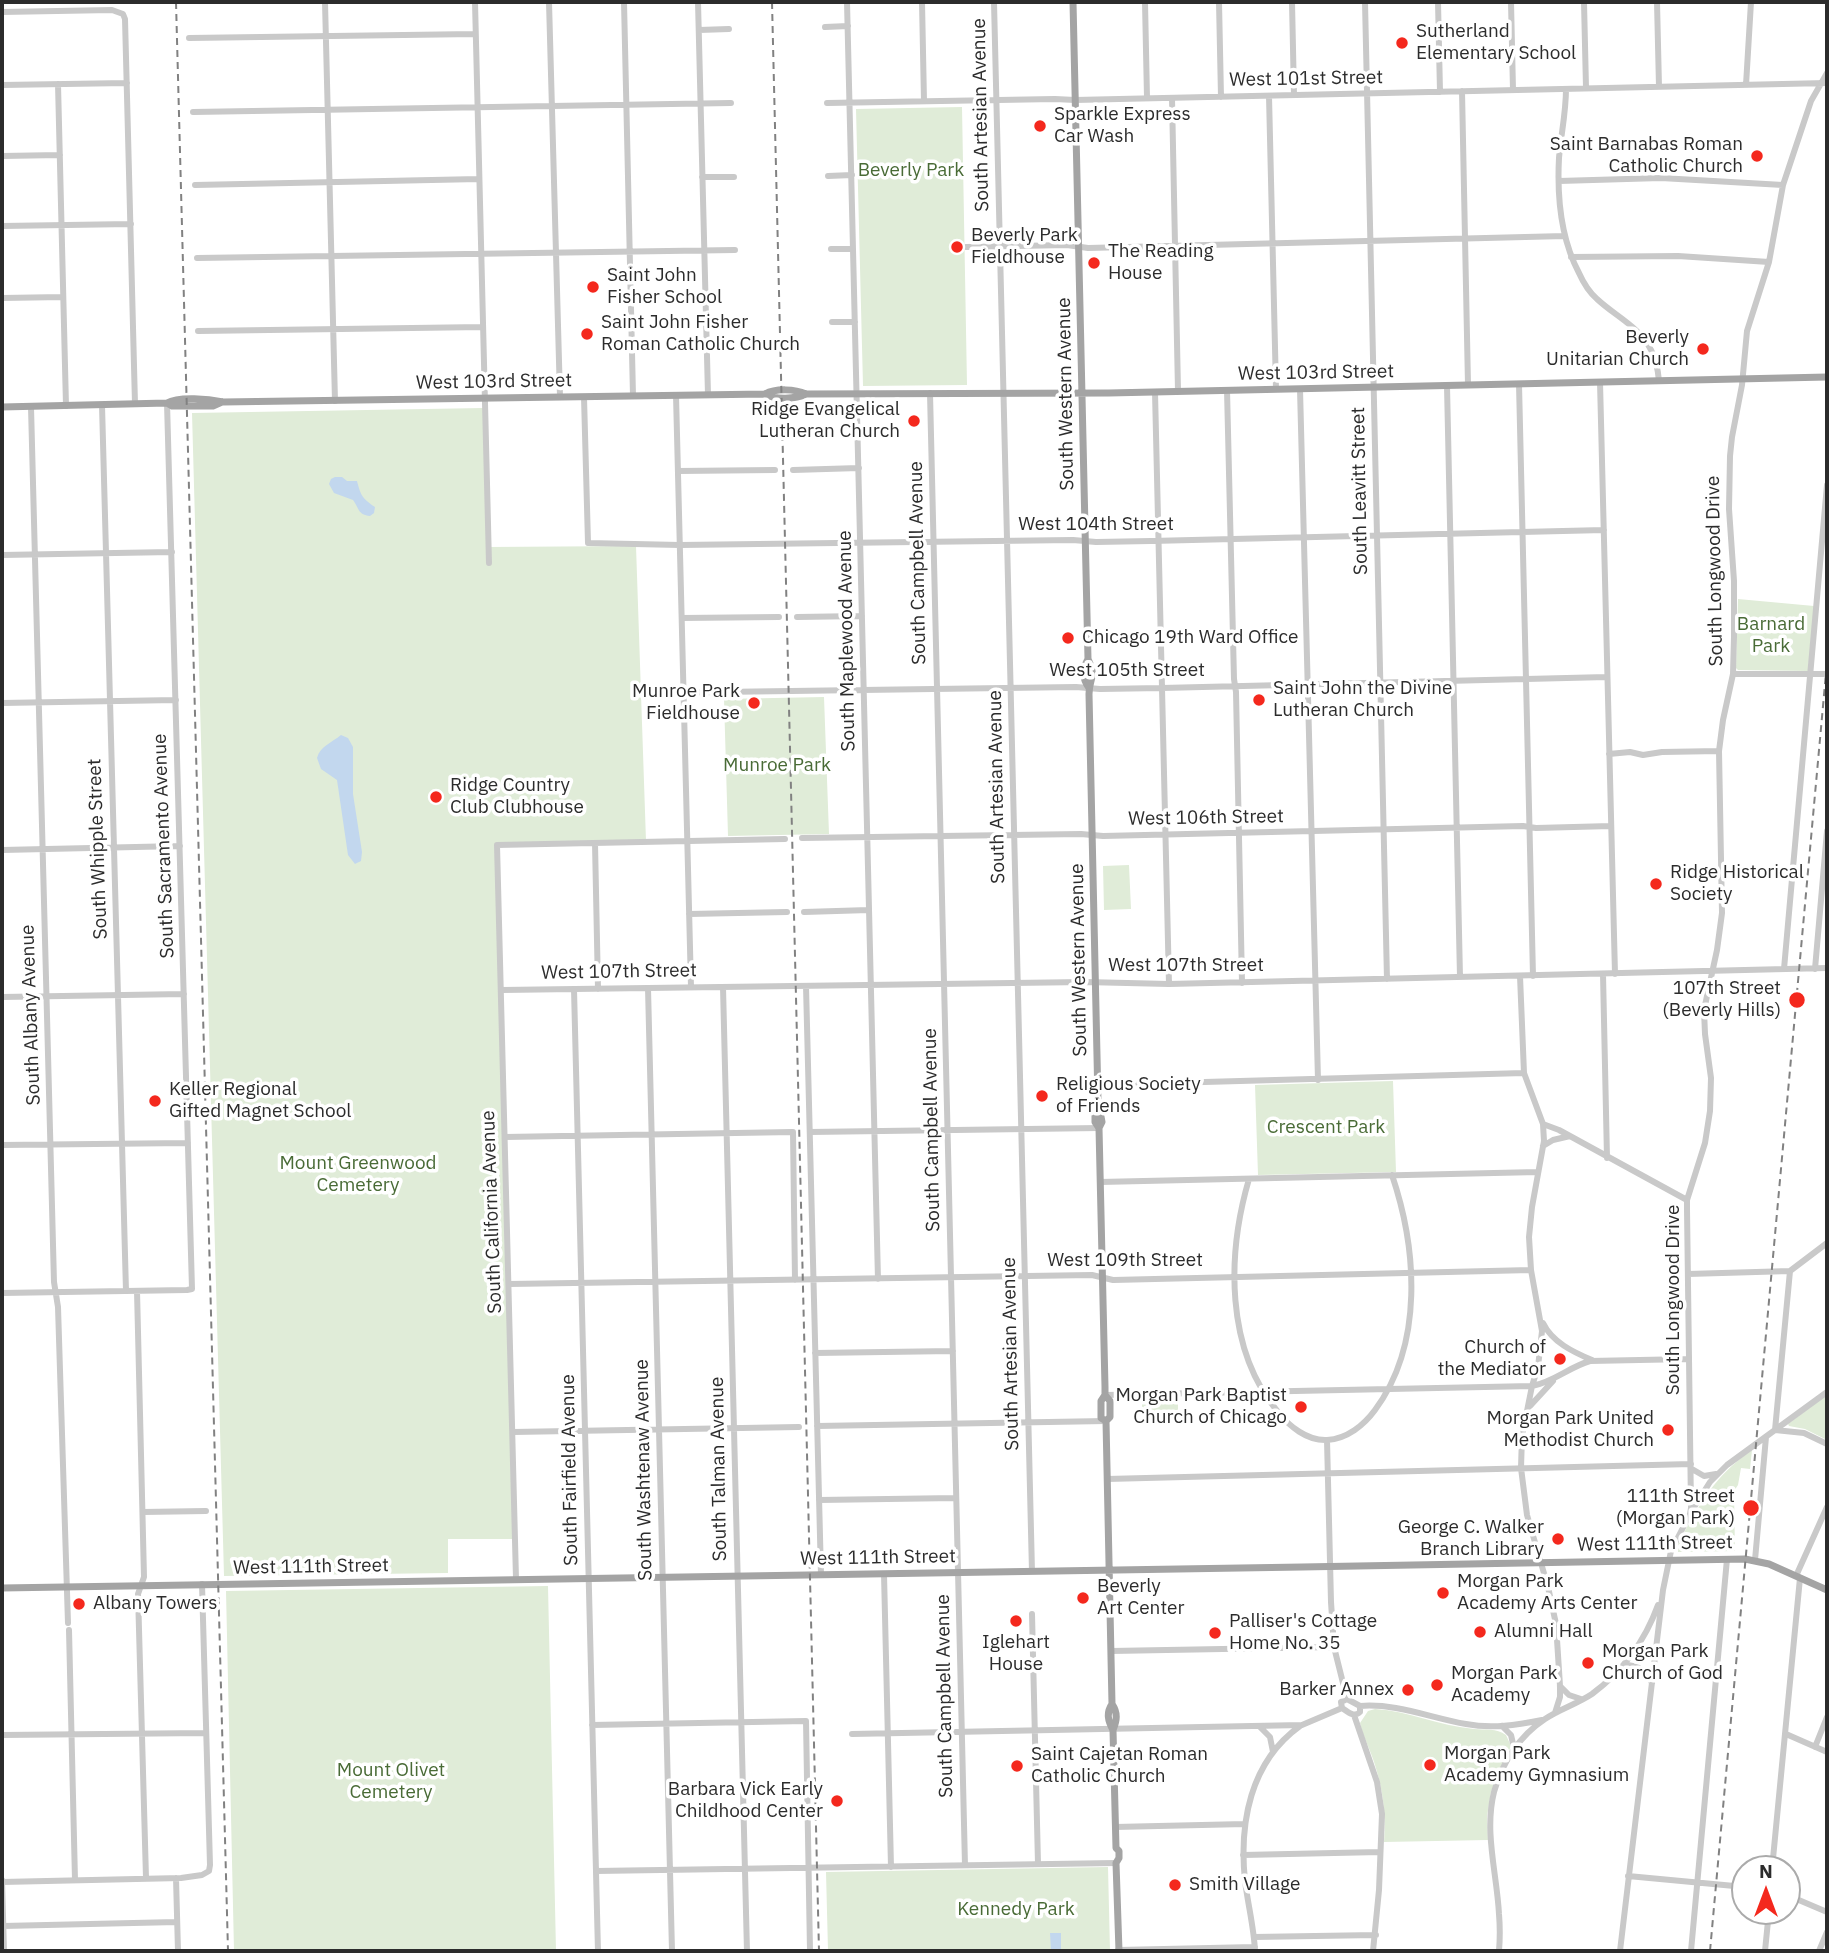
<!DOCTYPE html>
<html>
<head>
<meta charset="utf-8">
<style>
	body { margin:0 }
	#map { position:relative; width:1829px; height:1953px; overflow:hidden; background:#fff; font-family:"IBM Plex Sans",sans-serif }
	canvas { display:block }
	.frame { position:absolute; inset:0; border:4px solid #2c2c2c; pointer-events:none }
	.north { position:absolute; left:1731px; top:1855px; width:70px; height:70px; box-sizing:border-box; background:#fff; border:2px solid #ababab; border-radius:50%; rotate:0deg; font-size:19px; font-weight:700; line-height:28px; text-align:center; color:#2c2c2c }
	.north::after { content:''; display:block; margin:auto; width:24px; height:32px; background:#f4281d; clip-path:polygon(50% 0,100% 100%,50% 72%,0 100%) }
</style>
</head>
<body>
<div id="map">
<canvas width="1829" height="1953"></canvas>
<div class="frame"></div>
<div class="north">N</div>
</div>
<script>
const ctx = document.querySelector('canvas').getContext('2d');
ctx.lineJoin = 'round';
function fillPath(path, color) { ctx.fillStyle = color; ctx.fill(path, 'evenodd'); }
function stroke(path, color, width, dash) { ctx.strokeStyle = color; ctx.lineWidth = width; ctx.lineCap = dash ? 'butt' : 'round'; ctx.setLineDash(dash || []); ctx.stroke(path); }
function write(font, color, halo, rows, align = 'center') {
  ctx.font = font + ' "IBM Plex Sans",sans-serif'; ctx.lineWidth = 7; ctx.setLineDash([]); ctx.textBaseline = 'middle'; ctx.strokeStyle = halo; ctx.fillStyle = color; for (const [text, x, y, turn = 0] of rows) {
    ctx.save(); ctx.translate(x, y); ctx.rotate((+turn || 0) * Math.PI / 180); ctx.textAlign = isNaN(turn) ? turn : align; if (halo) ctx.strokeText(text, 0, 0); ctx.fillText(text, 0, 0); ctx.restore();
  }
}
fillPath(new Path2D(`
	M962 107 967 385 863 386 856 109Z
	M483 408 487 547 636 546 646 841 497 843 514 1539H448V1573L224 1576 192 413Z
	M1738 599 1814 606 1808 671 1738 670 1736 668Z
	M824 697 829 834 728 836 724 699Z
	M1129 865 1131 909 1104 910 1103 866Z
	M1393 1081 1396 1172 1258 1175 1255 1085Z
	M1827 1395V1440L1805 1429 1789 1426 1788 1424Z
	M1178 1401V1410H1166L1165 1414H1154V1411H1142V1402Z
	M1752 1450 1750 1469 1741 1468 1738 1485 1734 1491 1735 1551 1678 1552V1544C1699 1505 1714 1476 1752 1450Z
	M548 1586 556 1951H234L226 1591Z
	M1375 1709C1409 1711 1440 1726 1474 1729 1486 1730 1496 1728 1506 1735L1511 1746 1491 1792 1487 1816 1488 1840 1384 1842C1386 1815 1383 1790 1375 1765 1371 1751 1363 1737 1360 1723L1368 1711Z
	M1108 1867 1110 1951H828L826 1872Z`), '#e0ecd8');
fillPath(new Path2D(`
	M335 477H342L347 481H357C361 496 362 498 375 507L374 513 370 516C358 515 359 508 353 500L334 493 329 484 331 479Z
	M341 735 348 738 353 747V794L362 852 361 861 355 864 348 855 337 780 321 769 317 758C320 746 333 742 341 735Z
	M1050 1933H1061V1951H1051Z`), '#c2d7ee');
stroke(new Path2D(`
	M325 2 335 401
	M475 2 489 563
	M549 2 560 397
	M624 2 633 396
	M698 2 708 395
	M847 2 878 1279
	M922 2 924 101
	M994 2 1032 1571
	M1145 2 1147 98
	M1219 2 1221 97
	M1292 2 1294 95
	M1365 2 1387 979
	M1438 2 1440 92
	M1511 2 1513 90
	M1584 2 1586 88
	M1657 2 1659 87
	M2 12 112 10 123 14 125 19 135 404
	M825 27 848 26
	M699 30 729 29
	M189 38 475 34
	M58 84 66 406
	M2 85 127 83
	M1746 85 1751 2
	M1566 89C1566 113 1561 134 1559 158 1557 196 1561 239 1579 273 1583 282 1589 292 1597 299 1615 316 1640 327 1651 350 1656 359 1658 370 1659 381
	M1462 91 1468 385
	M1269 96 1276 389
	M1172 98 1178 391
	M827 103 1055 99 1075 100 1827 83
	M193 112 731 103
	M2 156 60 155
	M828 176 852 175
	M702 177H734
	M1559 181 1661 178 1783 185
	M195 185 479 179
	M2 226 131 224
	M966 247 1067 245 1088 248 1565 236
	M831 249H853
	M1571 257 1678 256 1769 262
	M197 258 735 250
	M2 298 63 297
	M832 322H855
	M706 324H737
	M198 331 483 327
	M1600 382 1615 974
	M1519 384 1533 976
	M1447 386 1460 977
	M1300 389 1318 1080
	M1227 390 1234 679 1236 692 1242 983
	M1155 392 1169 984
	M930 393 965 1865
	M676 395 691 987
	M584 397 588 543 680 545 1073 540 1096 542 1151 541 1604 530
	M102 405 126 1291
	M31 407 54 1282 58 1307 68 1623
	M793 470 859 468
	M678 471 775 470
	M2 555 172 552
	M797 617 862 616
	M682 618 779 617
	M1733 674H1827
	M648 693 1076 687 1100 689 1162 688 1607 677
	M2 703 176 700
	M1609 754 1630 752 1643 755 1662 752 1719 751
	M802 838 1081 834 1103 836 1523 826 1536 828 1611 826
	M595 843 598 989
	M2 850 180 846
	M804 912 869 910
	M689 914 787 912
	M1784 969 1827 485
	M1815 969 1827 831
	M1603 974 1607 1158
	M1520 976 1524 1073 1543 1124 1544 1141 1532 1207 1529 1237 1531 1270 1542 1331 1538 1367 1532 1386 1522 1436 1521 1468 1527 1515 1548 1587 1556 1624 1560 1686V1697L1555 1713
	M806 986 821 1575
	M723 987 747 1951
	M648 988 672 1951
	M574 989 598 1951
	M502 990 1085 982 1169 984 1827 968
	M2 997 184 994
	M1098 1085 1524 1073
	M1543 1124 1559 1130 1687 1200
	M810 1132 1099 1128
	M505 1137 793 1132 795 1280
	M2 1145 188 1143
	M1543 1146 1553 1140 1570 1136
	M1249 1179C1227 1254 1225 1349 1278 1412 1289 1426 1307 1441 1327 1440 1347 1439 1364 1425 1375 1410 1424 1344 1417 1249 1392 1175
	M1100 1182 1538 1172
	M1790 1271 1775 1430 1804 1433 1827 1444
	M1688 1274 1790 1271 1827 1243
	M509 1284 1092 1275 1113 1280 1531 1270
	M137 1291 144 1577 138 1594 146 1878
	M2 1293 187 1290 192 1289 167 403
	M1543 1323C1552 1342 1573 1352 1592 1360
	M815 1353 953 1351
	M1105 1395 1532 1386C1554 1382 1569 1367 1590 1361L1689 1359
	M1530 1406 1553 1381
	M817 1426 1106 1421
	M513 1432 799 1427
	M1327 1440 1331 1602 1334 1647 1347 1699
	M1692 1469 1704 1476 1716 1474
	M1107 1479 1691 1464
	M819 1500 956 1498
	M1693 1509 1710 1482 1727 1465 1827 1392
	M143 1512 206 1511
	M1755 1560 1766 1437
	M884 1574 891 1867
	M1796 1576 1827 1507
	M516 1579 497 845 785 839
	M1032 1614 1038 1864
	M69 1630 75 1880
	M1111 1651 1334 1647
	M1624 1665C1639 1665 1645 1670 1652 1683
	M1560 1686 1569 1695 1581 1699
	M1347 1699 1360 1706V1712C1354 1718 1348 1712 1342 1708L1341 1702Z
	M1360 1706C1396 1703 1431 1718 1466 1724 1492 1729 1517 1725 1542 1720
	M1354 1715 1377 1782 1382 1814 1379 1890 1373 1951
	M592 1725 806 1721 810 1951
	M1502 1726 1511 1735 1514 1748
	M1260 1727 1270 1737 1273 1752
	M852 1734 1302 1725 1342 1708
	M1786 1734 1827 1752
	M2 1735 206 1733
	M1815 1747 1827 1717
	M1115 1827 1245 1824
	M1243 1855 1380 1852
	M1772 1869 1800 1578
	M596 1871 1116 1863
	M1628 1876 1745 1887
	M176 1878 178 1951
	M2 1880 4 1951
	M2 1882 181 1878 202 1875 209 1871 210 1865 202 1584
	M1787 1895 1827 1912
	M3 1926 177 1922
	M1254 1937 1376 1935
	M1118 1950 1255 1947
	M1255 1951C1254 1928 1248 1905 1245 1881 1239 1823 1250 1762 1300 1726
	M1499 1951C1500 1939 1500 1926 1499 1914 1497 1874 1484 1832 1494 1792 1502 1763 1519 1736 1545 1719 1560 1709 1577 1704 1592 1694 1623 1671 1645 1641 1658 1605
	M1620 1951 1663 1590 1671 1551 1690 1514 1691 1508 1687 1209V1200L1705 1143 1710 1111 1711 1078 1705 1034 1704 1010 1717 950 1722 913 1719 751 1723 720 1733 674 1734 637V581L1729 509 1730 456 1732 437 1742 385 1747 331 1769 262 1783 185 1811 101 1827 73
	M1691 1951 1727 1559
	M1765 1951 1769 1911
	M1819 1951 1827 1932`), '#c9c9c9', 6);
stroke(new Path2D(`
	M1073 2 1088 659C1097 678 1089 678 1089 694L1098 1101 1102 1122 1099 1128 1105 1387V1395L1110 1401V1417L1106 1421 1112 1704C1118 1713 1117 1720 1113 1730L1116 1848 1119 1851V1858L1116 1863 1119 1951
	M765 394C775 400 796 399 806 394
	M167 403C179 396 209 399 223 402L765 394C776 388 795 389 806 394L1109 393 1827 377
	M2 407 167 403 172 406H213L222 402
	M1088 659C1082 670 1082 678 1089 688
	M1099 1106 1095 1110V1122L1099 1128
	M1105 1395 1101 1401V1418L1106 1421
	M2 1588 1302 1567 1745 1559 1769 1564 1827 1590
	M1112 1704C1106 1713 1108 1721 1113 1730`), '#a4a4a4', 7);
stroke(new Path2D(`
	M176 2 228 1951
	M772 2 819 1951
	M1710 1951 1827 662`), '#818181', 2, [7, 5]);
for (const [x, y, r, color] of [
	[1402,43,7,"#f4281d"],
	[1040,126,7,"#f4281d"],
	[1757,156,7,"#f4281d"],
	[957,247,7,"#f4281d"],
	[1094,263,7,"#f4281d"],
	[593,287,7,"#f4281d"],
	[587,334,7,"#f4281d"],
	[1703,349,7,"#f4281d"],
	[914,421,7,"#f4281d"],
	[1068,638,7,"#f4281d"],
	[1259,700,7,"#f4281d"],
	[754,703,7,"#f4281d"],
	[436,797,7,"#f4281d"],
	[1656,884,7,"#f4281d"],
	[1797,1000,9,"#f4281d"],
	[1042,1096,7,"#f4281d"],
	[155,1101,7,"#f4281d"],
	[1560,1359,7,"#f4281d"],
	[1301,1407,7,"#f4281d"],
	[1668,1430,7,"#f4281d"],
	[1751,1508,9,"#f4281d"],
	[1558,1539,7,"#f4281d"],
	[1443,1593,7,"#f4281d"],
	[1083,1598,7,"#f4281d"],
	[79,1604,7,"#f4281d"],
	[1016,1621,7,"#f4281d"],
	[1480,1632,7,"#f4281d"],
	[1215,1633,7,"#f4281d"],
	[1588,1663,7,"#f4281d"],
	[1437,1685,7,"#f4281d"],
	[1408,1690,7,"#f4281d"],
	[1430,1765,7,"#f4281d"],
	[1017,1766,7,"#f4281d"],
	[837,1801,7,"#f4281d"],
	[1175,1885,7,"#f4281d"]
]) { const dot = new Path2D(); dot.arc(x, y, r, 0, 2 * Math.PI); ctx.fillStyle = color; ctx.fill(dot); stroke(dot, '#fff', 2.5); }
write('19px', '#2c2c2c', '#fff', [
	["Sutherland",1416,32],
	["Elementary School",1416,54],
	["Sparkle Express",1054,115],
	["Car Wash",1054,137],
	["Saint Barnabas Roman",1743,145,"right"],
	["Catholic Church",1743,167,"right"],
	["Beverly Park",971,236],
	["Fieldhouse",971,258],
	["The Reading",1108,252],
	["House",1108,274],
	["Saint John",607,276],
	["Fisher School",607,298],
	["Saint John Fisher",601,323],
	["Roman Catholic Church",601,345],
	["Beverly",1689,338,"right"],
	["Unitarian Church",1689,360,"right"],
	["Ridge Evangelical",900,410,"right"],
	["Lutheran Church",900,432,"right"],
	["Chicago 19th Ward Office",1082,638],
	["Saint John the Divine",1273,689],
	["Lutheran Church",1273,711],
	["Munroe Park",740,692,"right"],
	["Fieldhouse",740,714,"right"],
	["Ridge Country",450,786],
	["Club Clubhouse",450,808],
	["Ridge Historical",1670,873],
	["Society",1670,895],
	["107th Street",1781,989,"right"],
	["(Beverly Hills)",1781,1011,"right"],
	["Religious Society",1056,1085],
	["of Friends",1056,1107],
	["Keller Regional",169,1090],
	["Gifted Magnet School",169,1112],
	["Church of",1546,1348,"right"],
	["the Mediator",1546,1370,"right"],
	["Morgan Park Baptist",1287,1396,"right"],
	["Church of Chicago",1287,1418,"right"],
	["Morgan Park United",1654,1419,"right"],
	["Methodist Church",1654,1441,"right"],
	["111th Street",1735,1497,"right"],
	["(Morgan Park)",1735,1519,"right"],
	["George C. Walker",1544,1528,"right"],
	["Branch Library",1544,1550,"right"],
	["Morgan Park",1457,1582],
	["Academy Arts Center",1457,1604],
	["Beverly",1097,1587],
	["Art Center",1097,1609],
	["Albany Towers",93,1604],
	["Palliser's Cottage",1229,1622],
	["Home No. 35",1229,1644],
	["Alumni Hall",1494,1632],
	["Iglehart",1016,1643,"center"],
	["House",1016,1665,"center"],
	["Morgan Park",1602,1652],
	["Church of God",1602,1674],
	["Morgan Park",1451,1674],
	["Academy",1451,1696],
	["Barker Annex",1394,1690,"right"],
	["Morgan Park",1444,1754],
	["Academy Gymnasium",1444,1776],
	["Saint Cajetan Roman",1031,1755],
	["Catholic Church",1031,1777],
	["Barbara Vick Early",823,1790,"right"],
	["Childhood Center",823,1812,"right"],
	["Smith Village",1189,1885]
], 'left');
write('19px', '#2c2c2c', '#fff', [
	["West 101st Street",1306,79,-1],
	["South Artesian Avenue",981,115,-91],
	["West 103rd Street",1316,373,-1],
	["West 103rd Street",494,382,-1],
	["South Western Avenue",1066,394,-91],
	["South Leavitt Street",1360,491,-91],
	["West 104th Street",1096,525],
	["South Campbell Avenue",918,563,-91],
	["South Longwood Drive",1715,571,-91],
	["South Maplewood Avenue",847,641,-91],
	["West 105th Street",1127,671],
	["South Artesian Avenue",997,787,-91],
	["West 106th Street",1206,818,-1],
	["South Sacramento Avenue",164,846,-92],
	["South Whipple Street",98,849,-92],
	["South Western Avenue",1079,960,-91],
	["West 107th Street",1186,966],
	["West 107th Street",619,972,-1],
	["South Albany Avenue",31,1015,-92],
	["South Campbell Avenue",932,1130,-91],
	["South California Avenue",492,1212,-92],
	["West 109th Street",1125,1261],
	["South Longwood Drive",1674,1300,-90],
	["South Artesian Avenue",1011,1354,-91],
	["South Talman Avenue",719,1469,-91],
	["South Fairfield Avenue",570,1470,-91],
	["South Washtenaw Avenue",644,1470,-91],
	["West 111th Street",1655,1544,-1],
	["West 111th Street",878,1558,-1],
	["West 111th Street",311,1567,-1],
	["South Campbell Avenue",945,1696,-91]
]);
write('19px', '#496b36', '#fff', [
	["Beverly Park",911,171],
	["Barnard",1771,625],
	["Park",1771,647],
	["Munroe Park",777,766],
	["Crescent Park",1326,1128],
	["Mount Greenwood",358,1164],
	["Cemetery",358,1186],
	["Mount Olivet",391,1771],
	["Cemetery",391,1793],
	["Kennedy Park",1016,1910]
]);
</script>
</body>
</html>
